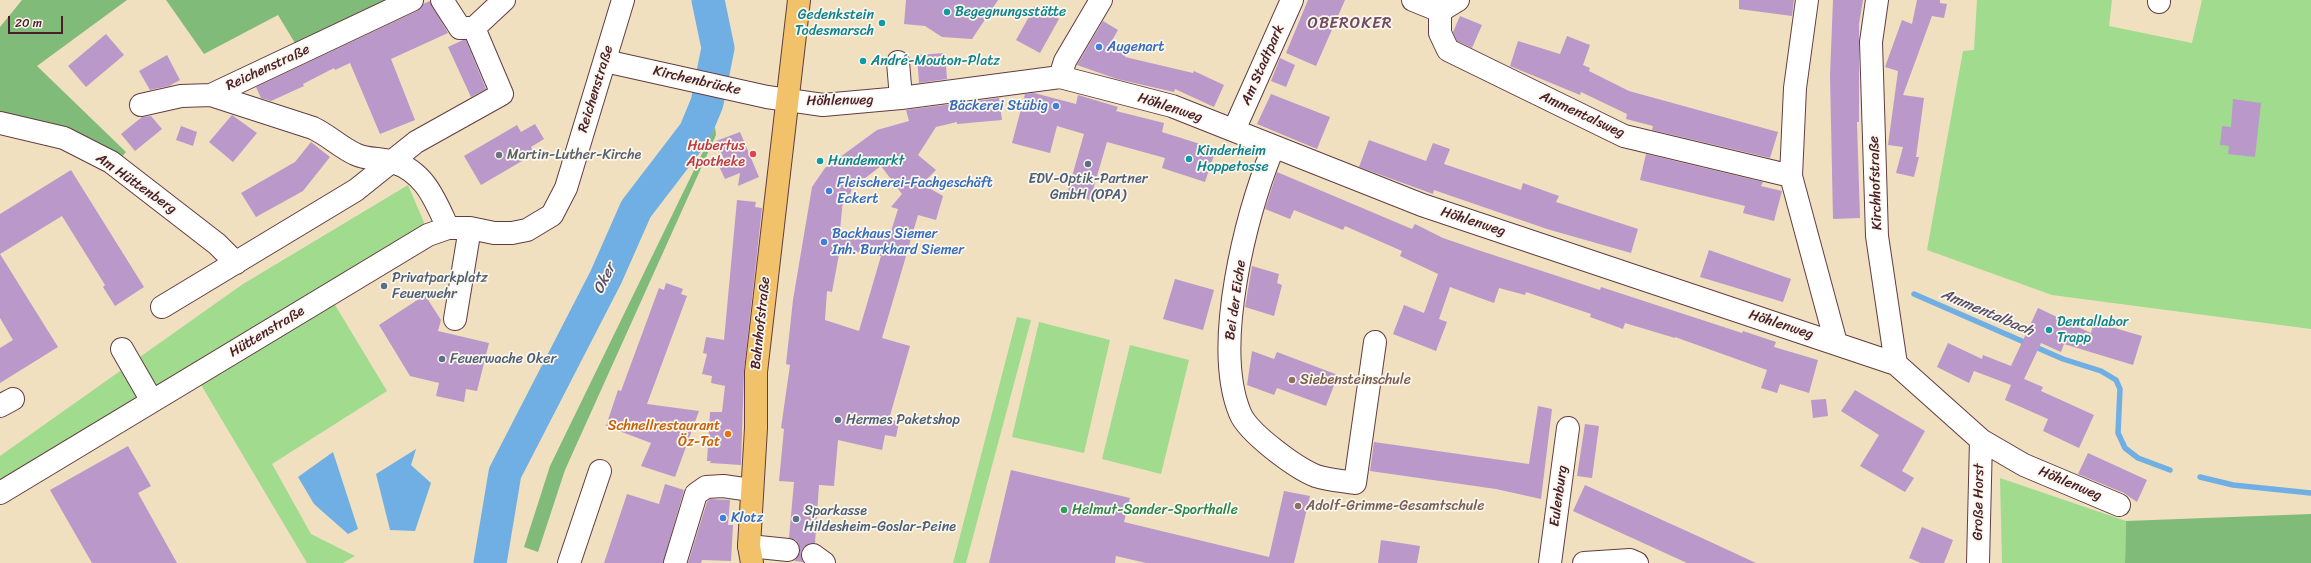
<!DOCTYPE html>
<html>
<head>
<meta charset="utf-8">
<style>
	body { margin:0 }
	#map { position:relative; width:2311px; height:563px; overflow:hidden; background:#f0e0c0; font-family:Sriracha,sans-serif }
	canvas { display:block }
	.scale { position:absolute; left:8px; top:16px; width:55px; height:18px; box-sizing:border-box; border:2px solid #4a1f2b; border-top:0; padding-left:5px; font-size:12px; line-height:14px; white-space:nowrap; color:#4a1f2b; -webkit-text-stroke:3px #fbf7ec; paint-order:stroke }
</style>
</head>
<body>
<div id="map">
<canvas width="2311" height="563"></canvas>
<div class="scale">20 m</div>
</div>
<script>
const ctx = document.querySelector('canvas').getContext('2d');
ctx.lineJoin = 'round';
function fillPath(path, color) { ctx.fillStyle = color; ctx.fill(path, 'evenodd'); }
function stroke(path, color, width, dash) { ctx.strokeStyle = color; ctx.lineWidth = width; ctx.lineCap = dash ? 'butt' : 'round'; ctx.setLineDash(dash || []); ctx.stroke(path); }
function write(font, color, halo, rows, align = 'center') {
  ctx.font = font + ' Sriracha,sans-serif'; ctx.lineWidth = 3.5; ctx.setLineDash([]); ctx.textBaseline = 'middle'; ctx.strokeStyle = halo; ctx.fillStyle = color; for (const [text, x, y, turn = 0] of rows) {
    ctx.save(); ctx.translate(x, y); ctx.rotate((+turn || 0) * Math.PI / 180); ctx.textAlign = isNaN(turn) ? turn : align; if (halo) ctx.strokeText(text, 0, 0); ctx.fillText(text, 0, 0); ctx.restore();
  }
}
fillPath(new Path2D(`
	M1977 0H2112L2109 26 2192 43 2202 0H2311V329L2052 295 1927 250 1963 51 1974 50Z
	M408 185 426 227 329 295 387 391 272 464 311 534 355 556 343 563H307L191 368 0 481V456L243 284Z
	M1017 317 1031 320 966 563H953Z
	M1039 322 1110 340 1084 453 1012 437Z
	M1130 345 1189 360 1161 474 1102 459Z
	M2000 478 2126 521 2125 563H2002Z`), '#a0db8e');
fillPath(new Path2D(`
	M22 0H127L37 66 126 152 120 159 79 137 0 112V27Z
	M166 0H396L298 48 278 15 204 54Z
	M715 127 716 135 565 470 538 552 524 547 550 466Z
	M2311 514V563H2125L2126 521Z`), '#80bb79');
fillPath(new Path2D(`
	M416 449 411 465 431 483 415 531 390 530 376 474Z
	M333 452 358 529 348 534 314 504 298 477Z`), '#70afe3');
stroke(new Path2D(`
	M1914 294 2063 359 2101 371 2116 380 2120 389 2118 433 2125 448 2138 458 2170 470
	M2200 477 2233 485 2311 493`), '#70afe3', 5.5);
stroke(new Path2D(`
	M490 563 505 473 606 277 636 209 695 132 707 103 718 48 708 0`), '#70afe3', 33);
fillPath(new Path2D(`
	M906 0H998L972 39 942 37 925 26 904 24Z
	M1308 0H1345L1316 66 1286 53Z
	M1739 0H1794L1792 16 1739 9Z
	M1833 0H1863L1859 24V122H1857L1860 218 1833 219 1830 76Z
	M1917 0H1940V3L1947 4 1944 18 1932 16 1903 95 1924 98 1916 157H1919L1914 177 1896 173 1903 147 1888 145 1898 71 1885 67 1902 20 1912 24Z
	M430 1 448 33 391 59 415 120 380 134 350 63 335 70 334 68 303 84 304 86 271 101 261 98 256 87 417 11 423 4Z
	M1035 6 1059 19 1040 53 1016 40Z
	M1460 16 1482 25 1472 48 1457 41 1453 32Z
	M1103 21 1118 30 1110 44 1128 50 1125 57 1193 73 1194 71 1224 85 1214 107 1175 89 1174 92 1117 79 1077 65Z
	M106 34 124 55 86 87 68 66Z
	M1567 36 1590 45 1583 65 1590 68 1589 71 1629 91 1778 132 1770 158 1652 130 1653 126 1626 119 1627 114 1581 92 1580 95 1510 66 1518 41 1560 54Z
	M463 40H466L486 89 471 97 448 47Z
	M945 53 947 79 919 83 917 55Z
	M167 55 180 80 169 86 150 90 139 71Z
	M1280 58 1295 65 1286 87 1271 81Z
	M1034 93 1076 104 1078 95 1118 107 1116 111 1164 123 1162 132 1216 149 1205 182 1162 168 1165 158 1107 142 1090 200 1067 194 1084 134 1057 126 1050 153 1012 143 1025 94Z
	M1271 94 1330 117 1317 149 1257 124Z
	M999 98 1002 120 957 124V122L936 127 918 155 936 170 922 184 943 196 936 220 918 215 882 338 910 346 889 419 899 422 896 437 885 435 882 450 838 440 834 486 819 485 815 543 808 544 803 548 801 554 803 562 794 561 798 557 800 551 796 540 789 538 794 482 779 481 784 429 781 428 790 365 786 364 793 300 812 187 825 168 877 130 909 121 906 110ZM881 166 902 194 891 207 898 209 889 238 840 230 843 200 848 201 852 188ZM840 249 881 256 859 331 825 320 827 291 832 292Z
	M2233 99 2261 103 2255 157 2228 154 2229 146 2220 145 2222 126 2231 127Z
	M232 115 257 133 233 162 209 142Z
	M151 116 162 129 135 151 121 134 142 117Z
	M535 124 544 139 531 147 534 154 481 185 464 156 517 125 521 132Z
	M181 126 197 132 193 146 176 140Z
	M740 132 759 177 738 186 740 173 725 179 718 164 725 161 716 141Z
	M1369 140 1426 161 1433 143 1450 149 1444 164 1521 190 1523 183 1559 196 1556 202 1638 229 1631 253 1547 229 1434 190 1433 194 1359 167Z
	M311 142 330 157 303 191 256 217 241 193 295 162Z
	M1646 154 1763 182 1761 186 1782 191 1774 221 1743 213 1745 206 1640 180Z
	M71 170 144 287 115 306 103 287 105 285 62 216 0 254 58 347 0 383V348L13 340 0 318V214Z
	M1277 172 1412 229 1415 224 1443 238 1478 250 1600 290 1601 287 1742 333 1743 331 1776 342 1774 347 1818 360 1809 393 1780 384 1777 393 1761 388 1767 370 1675 337V338L1625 323 1623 329 1590 317 1591 314 1526 292 1525 295 1499 288 1494 303 1450 287 1439 319 1447 322 1436 351 1393 334 1404 305 1424 313 1438 274 1400 256 1402 251 1345 226 1343 230 1294 210 1290 219 1265 209Z
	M737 200 756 202 755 207 762 208 744 371 741 465 710 463 711 461H707L710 412H722L725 386 711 383 712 376 702 374 707 354 703 353 706 337 724 340Z
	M1709 250 1791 279 1783 302 1700 277Z
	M1252 266 1279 274 1277 283 1282 285 1274 316 1245 307Z
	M1175 279 1214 290 1203 330 1163 319Z
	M666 283 683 289 681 294 687 296 647 404 699 411 675 477 641 466 651 443 606 426 618 390 621 391 659 288 664 290Z
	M425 295 441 320 438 331 489 343 477 391 466 389 464 402 436 396 439 383 410 376 379 325Z
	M2038 308 2091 333 2094 322 2142 336 2133 365 2064 344 2061 352 2041 343 2024 379 2043 387 2041 391 2094 415 2079 448 2043 431 2048 419 2005 400 2011 385 1974 371 1969 383 1937 367 1948 343 1982 359 1983 355 2011 366Z
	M1252 351 1274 359 1277 352 1338 375 1326 406 1277 388 1274 395 1247 385Z
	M1855 390 1925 431 1902 471 1914 478 1905 492 1860 466 1879 435 1841 411Z
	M1826 399 1828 416 1813 418 1811 400Z
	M1538 406 1552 409 1541 499 1496 489 1370 471 1374 442 1529 464Z
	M1585 424 1599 426 1592 478 1577 476Z
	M128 446 151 486 138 493 177 563H92L50 490Z
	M2088 453 2147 480 2137 502 2124 493 2078 474Z
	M1011 470 1130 498 1124 522 1269 557 1284 491 1310 496 1294 563H1146L1116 556 1115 563H989Z
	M665 484 684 490 663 563H604L627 494 659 504Z
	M1585 485 1702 538 1756 563H1687L1573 511Z
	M710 499 730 500 728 525H733L731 561 702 560 701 563H688L707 502Z
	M1922 527 1953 540 1944 563H1921L1909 558Z
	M1381 540 1420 546 1417 563H1378Z`), '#ba98c9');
const minor = new Path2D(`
	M442 0 460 28H474L504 0
	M1413 0 1440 11V33L1448 50 1624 136 1791 176 1836 343
	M1877 0 1871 42 1877 236 1896 364
	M2159 2V0
	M1440 11 1458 0
	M605 61 767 97 823 105 901 98 1060 77 1172 106 1422 205 1896 364 1981 440 2024 465 2119 505
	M898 62 901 98
	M1060 77 1065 61 1101 0
	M211 95 412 0
	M141 105 181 96 211 95 313 128C328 135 340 147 355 154 367 160 381 158 393 162 425 172 435 200 448 228
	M0 123 64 138 111 162 217 244 236 263
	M1234 130 1292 0
	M1273 148C1246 215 1212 345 1240 413 1248 433 1296 468 1316 476 1328 480 1343 481 1355 483L1375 342
	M1791 176 1795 88 1807 0
	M162 307 356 190 416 142 502 94 474 28
	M455 319 470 228
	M122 349 152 401
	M0 406 13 399
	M0 493 428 235 448 228H470L494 233H512L527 230 552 215 566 188 623 0
	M749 546 788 550
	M813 555 824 563
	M569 563 600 471
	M675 563 696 494 706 487 723 486 751 490
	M1550 563 1568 428
	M1584 563 1630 560 1637 563
	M1978 563 1981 440`);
const major = new Path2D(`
	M752 563 749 546 756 428V372L799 0`);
stroke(minor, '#633c41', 24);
stroke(major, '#633c41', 24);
stroke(minor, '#fff', 22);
stroke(major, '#f2c26a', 22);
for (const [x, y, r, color] of [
	[947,12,4,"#0f9aa8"],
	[882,23,4,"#0f9aa8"],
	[1099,47,4,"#3f7fe0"],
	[863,61,4,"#0f9aa8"],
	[1056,106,4,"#3f7fe0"],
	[753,154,4,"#e0444e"],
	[499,155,4,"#6b7280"],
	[1189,159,4,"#0f9aa8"],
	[820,161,4,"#0f9aa8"],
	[1088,164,4,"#5c6f8a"],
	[829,191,4,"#3f7fe0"],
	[824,242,4,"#3f7fe0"],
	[384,286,4,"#5c6f8a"],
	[2049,330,4,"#0f9aa8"],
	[442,359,4,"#5c6f8a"],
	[1292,380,4,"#8d6e63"],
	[838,420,4,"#5c6f8a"],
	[728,434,4,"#e8710a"],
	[1298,506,4,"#8d6e63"],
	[1064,510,4,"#2e9e5b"],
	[723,518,4,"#3f7fe0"],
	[796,519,4,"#5c6f8a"]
]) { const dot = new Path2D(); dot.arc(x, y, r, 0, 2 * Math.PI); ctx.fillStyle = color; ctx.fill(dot); stroke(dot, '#fbf7ec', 1.5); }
write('14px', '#0d838f', '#fbf7ec', [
	["Begegnungsstätte",955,12],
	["Gedenkstein",874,15,"right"],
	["Todesmarsch",874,31,"right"],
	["André-Mouton-Platz",871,61],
	["Kinderheim",1197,151],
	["Hoppetosse",1197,167],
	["Hundemarkt",828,161],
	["Dentallabor",2057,322],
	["Trapp",2057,338]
], 'left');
write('14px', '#366cbe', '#fbf7ec', [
	["Augenart",1107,47],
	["Bäckerei Stübig",1048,106,"right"],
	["Fleischerei-Fachgeschäft",837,183],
	["Eckert",837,199],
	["Backhaus Siemer",832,234],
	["Inh. Burkhard Siemer",832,250],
	["Klotz",731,518]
], 'left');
write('14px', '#4a1f2b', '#fbf7ec', [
	["Am Stadtpark",1263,65,-66],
	["Reichenstraße",268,68,-25],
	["Kirchenbrücke",697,81,13],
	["Reichenstraße",596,89,-73],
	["Höhlenweg",840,101,-1],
	["Höhlenweg",1170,108,18],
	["Ammentalsweg",1582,115,25],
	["Kirchhofstraße",1876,183,-92],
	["Am Hüttenberg",136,184,35],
	["Höhlenweg",1473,222,18],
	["Bei der Eiche",1236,300,-82],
	["Bahnhofstraße",761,323,-84],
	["Höhlenweg",1781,325,18],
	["Hüttenstraße",267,332,-31],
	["Höhlenweg",2070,484,23],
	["Eulenburg",1559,496,-82],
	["Große Horst",1979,502,-89]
]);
write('14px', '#be3a42', '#fbf7ec', [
	["Hubertus",745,146],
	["Apotheke",745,162]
], 'right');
write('14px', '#5b616d', '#fbf7ec', [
	["Martin-Luther-Kirche",507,155]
], 'left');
write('14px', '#4e5e75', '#fbf7ec', [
	["EDV-Optik-Partner",1088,179,"center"],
	["GmbH (OPA)",1088,195,"center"],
	["Privatparkplatz",392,278],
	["Feuerwehr",392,294],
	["Feuerwache Oker",450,359],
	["Hermes Paketshop",846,420],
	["Sparkasse",804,511],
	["Hildesheim-Goslar-Peine",804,527]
], 'left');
write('14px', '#785e54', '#fbf7ec', [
	["Siebensteinschule",1300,380],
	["Adolf-Grimme-Gesamtschule",1306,506]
], 'left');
write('14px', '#c56008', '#fbf7ec', [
	["Schnellrestaurant",720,426],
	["Öz-Tat",720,442]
], 'right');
write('14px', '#27864d', '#fbf7ec', [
	["Helmut-Sander-Sporthalle",1072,510]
], 'left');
write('italic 15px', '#57516b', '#fbf7ec', [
	["Oker",605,279,-64],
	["Ammentalbach",1987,313,23]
]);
ctx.letterSpacing = '1px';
write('16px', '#714962', '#fbf7ec', [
	["OBEROKER",1350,24]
]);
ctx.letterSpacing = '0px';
</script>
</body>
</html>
